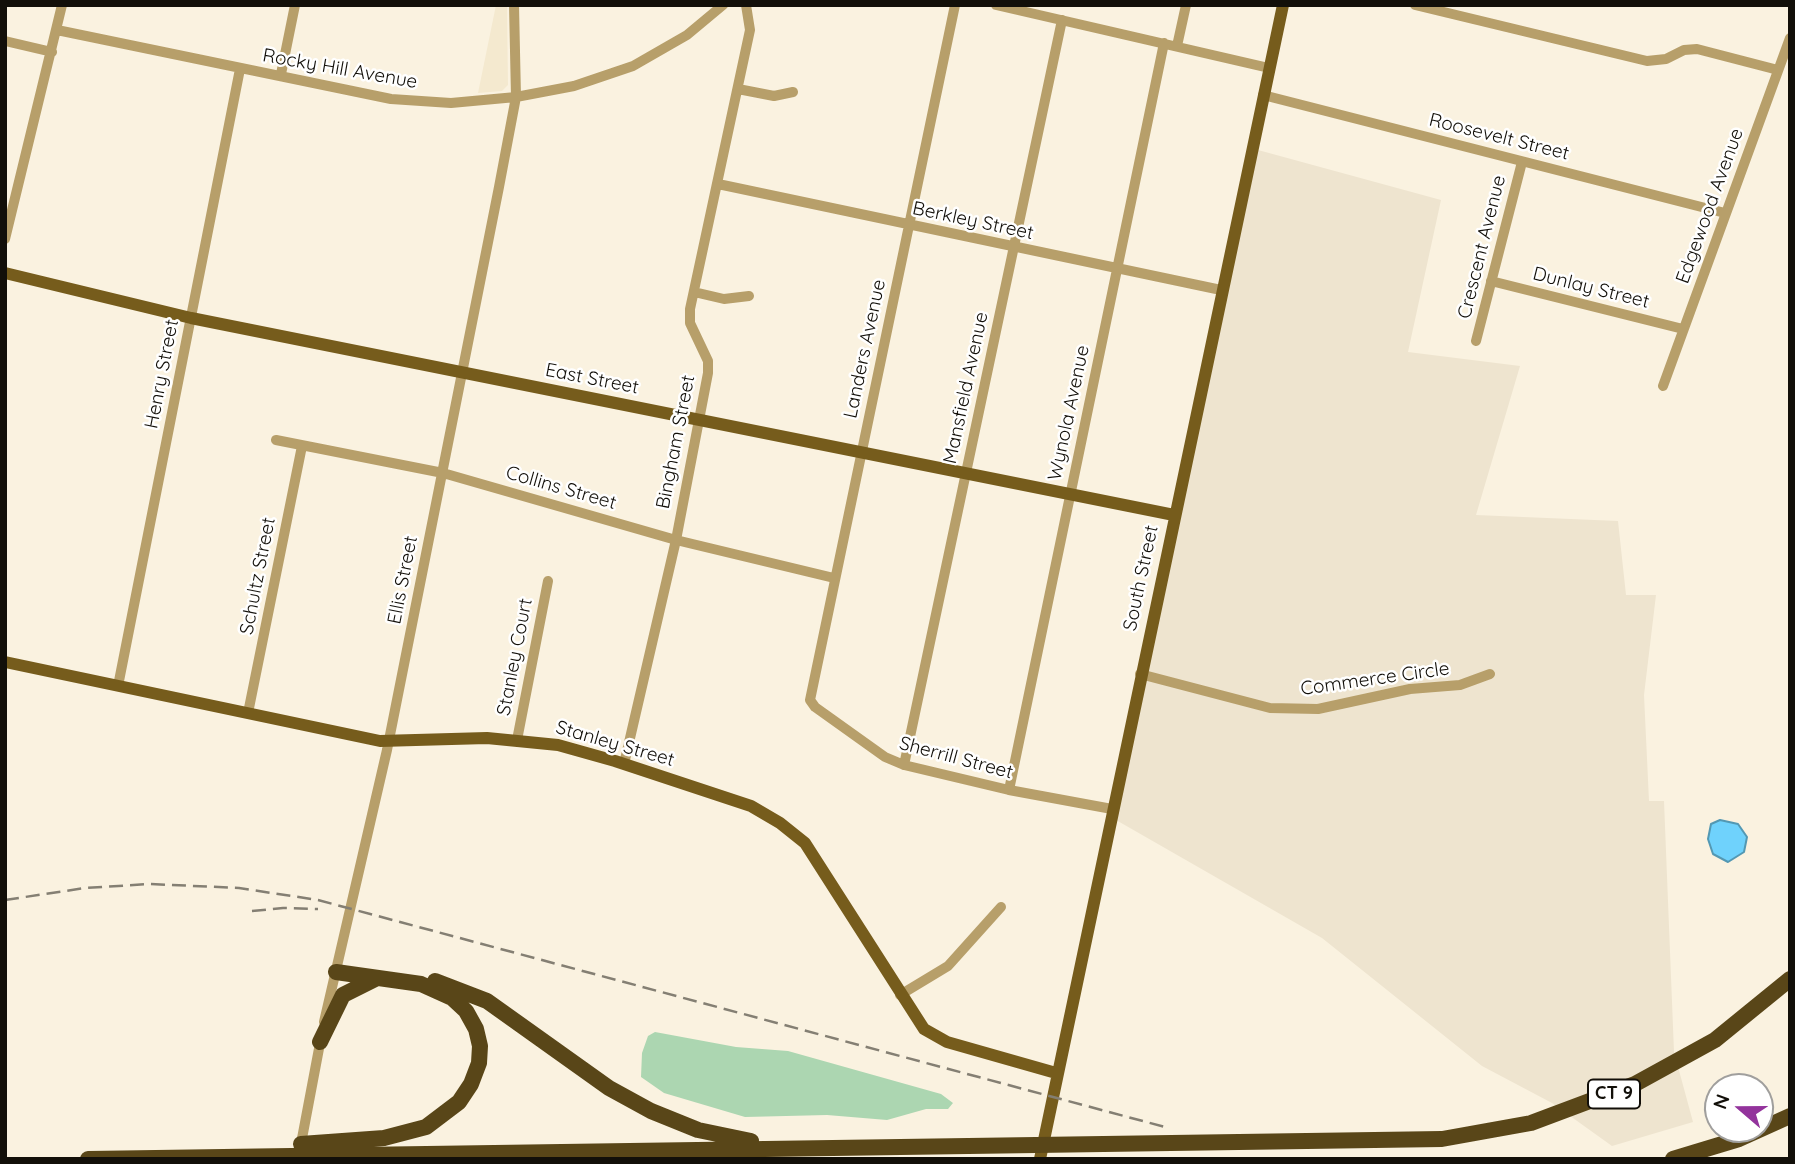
<!DOCTYPE html>
<html>
<head>
<meta charset="utf-8">
<style>
	body { margin:0 }
	#map { position:relative; width:1795px; height:1164px; overflow:hidden; background:#faf2e0; font-family:Quicksand,sans-serif }
	canvas { display:block }
	.frame { position:absolute; inset:0; border:7px solid #120f09; pointer-events:none }
	.north { position:absolute; left:1704px; top:1073px; width:70px; height:70px; box-sizing:border-box; background:#fff; border:2px solid #a09f9d; border-radius:50%; rotate:290deg; font-size:19px; font-weight:700; line-height:28px; text-align:center; color:#120f09 }
	.north::after { content:''; display:block; margin:auto; width:24px; height:32px; background:#93339c; clip-path:polygon(50% 0,100% 100%,50% 72%,0 100%) }
</style>
</head>
<body>
<div id="map">
<canvas width="1795" height="1164"></canvas>
<div class="frame"></div>
<div class="north">N</div>
</div>
<script>
const c = document.querySelector('canvas').getContext('2d');
c.lineJoin = 'round';
function fillPath(path, color) {
  c.fillStyle = color;
  c.fill(path, 'evenodd');
}
function shape(rows) {
  const path = new Path2D();
  for (const r of rows) {
    path.moveTo(r[0], r[1]);
    for (let i = 2; i < r.length; i += 2) path.lineTo(r[i], r[i + 1]);
  }
  return path;
}
function stroke(path, color, width, dash) {
  c.strokeStyle = color;
  c.lineWidth = width;
  c.lineCap = dash ? 'butt' : 'round';
  c.setLineDash(dash || []);
  c.stroke(path);
}
function write(font, color, halo, rows, align = 'center') {
  c.font = font + ' Quicksand,sans-serif';
  c.lineWidth = 5;
  c.setLineDash([]);
  c.textBaseline = 'middle';
  c.strokeStyle = halo;
  c.fillStyle = color;
  for (const [text, x, y, turn = 0] of rows) {
    c.save();
    c.translate(x, y);
    c.rotate((+turn || 0) * Math.PI / 180);
    c.textAlign = isNaN(turn) ? turn : align;
    if (halo) c.strokeText(text, 0, 0);
    c.fillText(text, 0, 0);
    c.restore();
  }
}
fillPath(shape([
	[496,5,507,5,508,85,502,91,478,93]
]), '#f4e9cf');
fillPath(shape([
	[1258,150,1441,200,1408,352,1520,366,1476,515,1618,521,1626,595,1656,595,1644,695,1649,801,1664,801,1674,1052,1693,1122,1612,1146,1552,1103,1482,1066,1322,938,1116,820]
]), '#eee4cf');
fillPath(shape([
	[655,1032,736,1047,788,1051,941,1094,953,1103,948,1109,926,1109,887,1120,827,1115,745,1117,664,1093,641,1077,642,1053,648,1036]
]), '#acd6b1');
const water = shape([
	[1720,820,1738,824,1747,837,1744,852,1728,862,1713,854,1708,839,1711,824,1720,820]
]);
fillPath(water, '#6fd2fc');
stroke(water, '#5398b3', 2);
stroke(shape([
	[955,5,810,700,815,707,885,757,904,765,1009,790,1112,809],
	[996,5,1269,68],
	[1415,5,1647,61,1666,59,1684,50,1697,49,1778,70],
	[57,30,391,99,451,103,516,97,574,86,633,66,687,35,723,5],
	[5,41,52,52],
	[1177,46,1186,5],
	[281,74,295,5],
	[738,89,774,96,793,92],
	[1263,95,1725,213],
	[718,184,1221,290],
	[5,239,62,5],
	[1491,281,1683,329],
	[694,292,724,299,749,296],
	[1476,341,1522,162],
	[1663,386,1790,38],
	[276,440,443,473,676,540,834,578],
	[1140,674,1270,708,1318,709,1410,689,1460,685,1490,674],
	[118,686,240,69],
	[248,713,302,446],
	[517,740,548,581],
	[624,764,676,540,708,373,708,361,690,323,690,309,750,30,746,5],
	[904,765,1062,20],
	[1009,790,1164,43],
	[900,995,948,966,1001,907],
	[324,1022,387,750,499,187,516,97,514,5],
	[300,1149,321,1038]
]), '#b79f6a', 10);
stroke(shape([
	[5,273,191,318,1174,515],
	[5,662,380,741,487,738,558,745,615,761,751,806,780,823,805,843,924,1029,947,1042,1056,1073],
	[1040,1159,1283,5]
]), '#765c1c', 12);
stroke(shape([
	[435,981,487,1001,609,1088,651,1111,698,1130,751,1141],
	[320,1042,343,995,375,979],
	[301,1144,384,1138,426,1127,459,1102,471,1084,479,1063,480,1046,476,1029,466,1011,452,998,421,984,336,972],
	[88,1159,1442,1139,1531,1123,1635,1084,1715,1040,1790,979],
	[1673,1159,1739,1139,1790,1116]
]), '#594618', 16);
stroke(shape([
	[5,900,85,888,150,884,239,888,318,900,1165,1127],
	[252,911,283,908,318,909]
]), '#847f73', 2.5, [14, 7]);
for (const [x, y, w] of [
	[1614,1094,52]
]) {
  const box = new Path2D();
  box.roundRect(x - w / 2, y - 14.5, w, 29, 5);
  c.fillStyle = '#fff';
  c.fill(box);
  stroke(box, '#120f09', 2);
}
write('bold 18px', '#120f09', null, [
	["CT 9",1614,1094]
]);
write('19px', '#120f09', '#fff', [
	["Rocky Hill Avenue",340,69,10],
	["Roosevelt Street",1499,137,14],
	["Edgewood Avenue",1710,206,-70],
	["Berkley Street",973,221,12],
	["Crescent Avenue",1482,247,-76],
	["Dunlay Street",1591,288,14],
	["Landers Avenue",865,349,-78],
	["Henry Street",162,374,-79],
	["East Street",592,379,11],
	["Mansfield Avenue",966,388,-78],
	["Wynola Avenue",1069,413,-78],
	["Bingham Street",676,442,-79],
	["Collins Street",561,488,16],
	["Schultz Street",258,576,-79],
	["South Street",1141,578,-78],
	["Ellis Street",403,580,-79],
	["Stanley Court",515,657,-79],
	["Commerce Circle",1375,679,-8],
	["Stanley Street",615,744,16],
	["Sherrill Street",956,758,15]
]);
</script>
</body>
</html>
